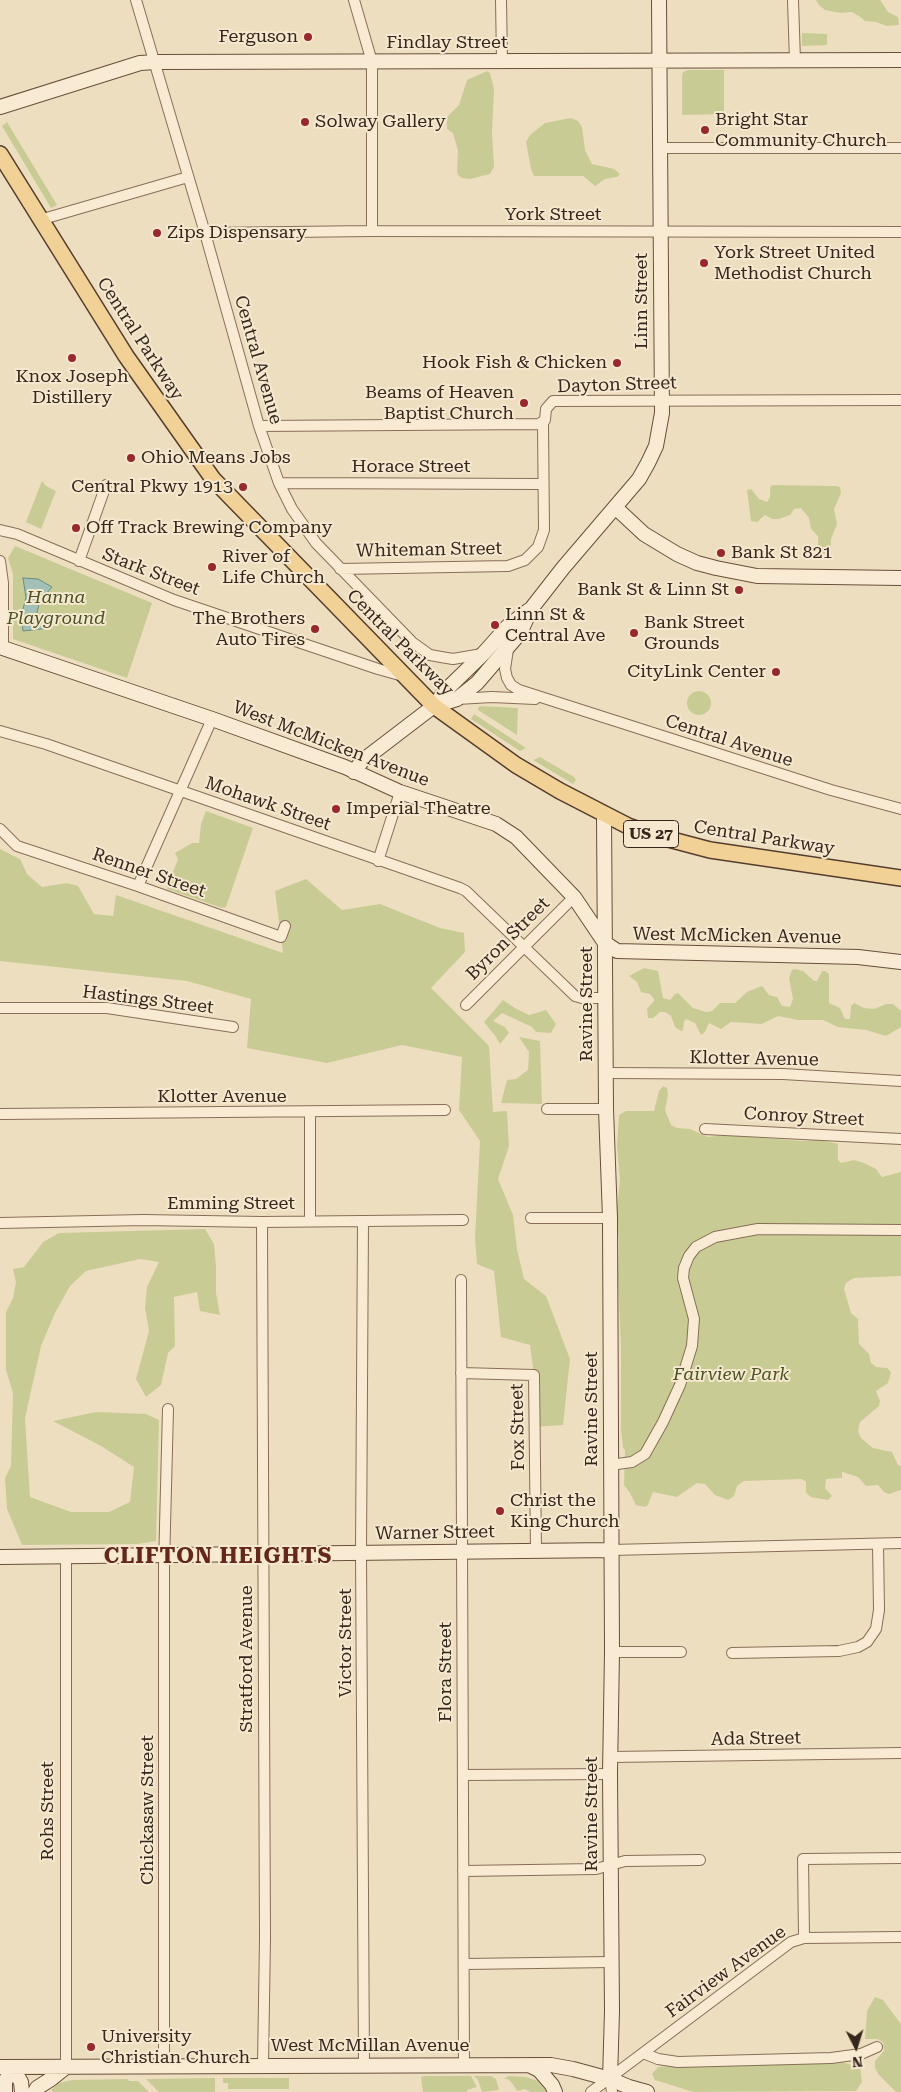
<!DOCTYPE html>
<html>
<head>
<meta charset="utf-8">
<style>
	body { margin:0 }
	#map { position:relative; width:901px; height:2092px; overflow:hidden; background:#eedec0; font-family:"Roboto Serif",serif }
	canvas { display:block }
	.north { position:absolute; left:831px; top:2022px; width:50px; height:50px; -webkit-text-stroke:4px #f5e8cf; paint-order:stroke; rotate:175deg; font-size:14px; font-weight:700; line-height:20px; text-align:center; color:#36271c }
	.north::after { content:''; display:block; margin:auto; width:18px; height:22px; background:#36271c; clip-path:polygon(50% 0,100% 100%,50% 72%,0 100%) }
</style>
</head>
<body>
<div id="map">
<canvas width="901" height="2092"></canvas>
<div class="north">N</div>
</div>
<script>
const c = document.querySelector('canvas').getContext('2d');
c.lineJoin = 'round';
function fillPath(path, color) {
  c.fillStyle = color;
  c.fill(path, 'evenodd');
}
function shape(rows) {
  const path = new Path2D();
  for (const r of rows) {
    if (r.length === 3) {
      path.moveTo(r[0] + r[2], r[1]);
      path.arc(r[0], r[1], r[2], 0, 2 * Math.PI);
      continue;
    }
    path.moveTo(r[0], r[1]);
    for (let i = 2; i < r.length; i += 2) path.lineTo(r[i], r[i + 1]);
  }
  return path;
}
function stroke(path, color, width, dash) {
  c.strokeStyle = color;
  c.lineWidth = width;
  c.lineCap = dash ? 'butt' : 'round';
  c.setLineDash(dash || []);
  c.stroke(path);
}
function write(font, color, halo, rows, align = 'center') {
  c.font = font + ' "Roboto Serif",serif';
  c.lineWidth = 4;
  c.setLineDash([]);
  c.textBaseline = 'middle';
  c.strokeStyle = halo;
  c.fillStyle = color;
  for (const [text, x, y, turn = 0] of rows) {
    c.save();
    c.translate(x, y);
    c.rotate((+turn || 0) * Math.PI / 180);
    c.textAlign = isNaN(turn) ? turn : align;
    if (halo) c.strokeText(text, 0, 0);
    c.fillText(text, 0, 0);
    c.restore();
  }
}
fillPath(shape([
	[816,0,880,0,888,12,898,17,899,25,887,26,876,22,865,21,859,16,852,12,840,13,825,10,819,5],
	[802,33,827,34,827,45,802,46],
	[688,70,724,70,724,114,682,115,682,76,683,72],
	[487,71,490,73,494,89,492,133,494,167,490,174,470,179,462,178,459,176,457,172,458,151,453,133,447,129,447,117,459,105,467,80],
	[571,118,578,121,582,127,585,150,592,164,614,169,620,174,617,177,605,179,595,186,583,176,534,176,531,169,526,142,530,135,545,123],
	[7,122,57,205,51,208,2,126],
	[42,481,46,486,56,491,41,529,26,522],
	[772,485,836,486,840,487,841,493,834,509,837,524,831,539,830,554,822,554,818,546,818,536,811,529,809,518,801,508,794,509,790,515,779,519,772,519,765,515,757,522,751,521,747,490,751,489,759,499,767,502,770,497,770,488],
	[15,546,152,603,127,678,13,639,13,574,8,558],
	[699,703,12],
	[480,706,518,708,517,735,478,710,478,708],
	[474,714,526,748,520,751,471,719],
	[540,757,574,777,576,780,573,784,533,760],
	[206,811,253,828,226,907,222,908,167,889,178,859,175,853,192,843,199,843,201,824],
	[0,849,20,859,27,874,42,887,67,883,78,886,94,914,113,916,116,895,283,953,275,891,306,879,342,910,380,904,440,928,464,933,465,952,431,988,489,1046,493,1112,507,1111,509,1146,498,1179,513,1215,517,1249,524,1279,546,1296,570,1359,563,1425,534,1427,534,1375,530,1345,501,1337,494,1271,477,1264,475,1238,480,1141,459,1110,462,1057,402,1045,327,1063,247,1048,251,999,187,981,0,961],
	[644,968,658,971,663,998,670,1000,675,994,678,993,693,1008,706,1012,712,1011,720,1003,735,1003,747,992,762,986,769,995,777,997,782,1006,790,1007,793,999,789,978,792,970,795,969,803,971,814,981,817,981,822,971,825,971,829,974,829,1003,840,1008,845,1019,850,1019,851,1006,854,1003,864,1008,874,1009,886,1004,893,1004,901,1011,901,1027,886,1036,866,1030,838,1027,823,1020,798,1020,778,1016,762,1024,731,1022,721,1029,709,1023,705,1032,701,1035,695,1023,686,1019,684,1022,683,1030,681,1031,675,1027,671,1016,665,1012,660,1012,653,1018,648,1018,647,1009,654,1001,654,999,650,994,641,992,637,982,629,976],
	[503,1000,515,1008,529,1015,546,1010,556,1024,551,1033,536,1032,532,1027,502,1013,493,1021,505,1027,509,1033,500,1044,496,1037,484,1022],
	[519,1037,540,1041,542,1104,501,1103,507,1080,516,1079,528,1070,529,1052],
	[663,1086,667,1088,668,1095,665,1110,671,1125,677,1128,690,1129,708,1137,724,1135,803,1141,821,1140,838,1144,838,1160,841,1163,854,1160,864,1163,876,1169,882,1177,901,1172,901,1276,854,1278,846,1283,844,1289,851,1313,858,1319,859,1344,869,1354,871,1363,876,1367,887,1368,891,1372,888,1383,876,1391,880,1401,879,1406,860,1422,858,1431,861,1438,873,1448,892,1452,898,1465,901,1466,901,1490,889,1494,884,1492,878,1485,866,1486,858,1477,842,1472,842,1478,826,1479,825,1488,832,1496,828,1500,811,1497,806,1493,806,1482,802,1479,744,1481,737,1486,734,1496,728,1500,715,1495,705,1484,697,1483,677,1497,653,1492,648,1505,645,1507,636,1505,630,1493,624,1485,625,1450,623,1448,621,1430,621,1350,618,1278,619,1241,616,1215,620,1181,617,1145,619,1115,626,1111,654,1111,659,1091],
	[205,1229,214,1244,216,1267,216,1293,220,1315,200,1311,197,1292,174,1297,175,1346,168,1353,161,1385,146,1397,136,1379,149,1331,145,1308,147,1287,159,1262,140,1259,86,1271,70,1286,55,1313,41,1346,25,1418,30,1497,71,1512,109,1512,130,1502,134,1467,101,1446,53,1421,96,1412,146,1414,159,1420,156,1541,137,1544,22,1545,7,1509,5,1478,11,1466,13,1393,6,1370,6,1312,13,1298,16,1282,13,1269,24,1267,43,1242,59,1233],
	[875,1997,883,2000,901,2024,901,2092,896,2092,878,2074,875,2067,875,2061,884,2051,883,2042,877,2039,865,2039,867,2011],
	[837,2061,860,2067,862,2082,856,2091,693,2092,655,2080,652,2074,658,2067,671,2066],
	[424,2076,471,2076,477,2087,467,2090,467,2092,423,2092,421,2077],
	[474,2076,491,2076,496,2079,499,2090,482,2092,478,2080],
	[508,2076,526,2077,538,2081,547,2092,530,2092,525,2089,517,2091,512,2083,508,2079,504,2079],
	[215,2078,215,2092,159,2092,146,2079],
	[223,2078,289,2078,289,2089,228,2089,228,2083,223,2083],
	[128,2079,129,2081,138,2081,149,2092,53,2092,51,2090,59,2083,72,2080]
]), '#c8cc94');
const water = shape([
	[23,578,38,579,52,587,40,601,37,612,38,618,49,616,50,628,23,631,21,616,26,598,23,578]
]);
fillPath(water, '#a3c0b6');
stroke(water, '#6a8d83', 1);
const street = shape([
	[136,0,205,233,259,426,279,483,292,509,316,543,412,642,430,655,441,657,453,659,482,654],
	[354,0,372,62,372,231],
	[501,0,502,61],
	[793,0,795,61],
	[660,148,901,148],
	[43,219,188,177],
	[205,233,372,231,901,232],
	[259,426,539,424,545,420,546,409,553,401,901,400],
	[279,483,543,484],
	[0,530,17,534,174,600,378,669,403,676],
	[0,561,3,583,3,648],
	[79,561,106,485],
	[340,569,508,566,525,560,538,547,544,530,543,423],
	[508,649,505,669,507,678,511,685,519,690,831,790,901,809],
	[457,699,492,697,535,699],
	[0,731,46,744,460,888,466,891,575,996,582,998,605,998],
	[0,829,17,846,138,886,281,937,285,926],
	[378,861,400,792],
	[138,886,212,719],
	[466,1005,574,897],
	[0,1008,107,1008,233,1027],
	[606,1073,783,1074,901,1081],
	[547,1109,606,1109],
	[0,1114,445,1110],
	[705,1129,901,1139],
	[531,1218,610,1218],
	[310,1220,310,1112],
	[363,1221,361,1552,364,2065],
	[262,1222,265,1938,263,2065],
	[0,1223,143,1220,262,1222,463,1220],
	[461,1280,464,2065],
	[461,1373,534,1375,536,1551],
	[610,1465,632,1462,645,1454,663,1422,680,1385,692,1346,694,1319,683,1278,684,1268,689,1256,696,1247,715,1237,758,1229,901,1230],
	[611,1550,901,1543],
	[66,1555,66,2067],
	[612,1652,681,1652],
	[732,1653,839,1651,858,1647,867,1642,876,1629,879,1610,878,1544],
	[611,1757,901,1753],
	[463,1775,610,1774],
	[463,1871,596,1869,625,1861,700,1860],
	[804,1938,803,1859,901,1858],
	[464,1964,611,1962],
	[643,2053,658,2059,678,2062,831,2058,861,2054,877,2047],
	[164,2067,164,1566,168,1409],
	[610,2079,612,2092],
	[591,2092,791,1942,804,1938,901,1937]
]);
const secondary = shape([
	[0,107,140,63,156,62,901,60],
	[615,507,644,534,677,554,697,563,716,568,757,576,901,578],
	[0,647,212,719,345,767,400,792,496,824,516,837,574,897,605,943,617,951,858,957,901,962],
	[434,706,457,699,477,683,520,633,531,609,563,568,639,479,648,463,656,446,662,413,659,0],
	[354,772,362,761,434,706,446,690,483,654,508,626,529,610],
	[604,815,606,1109,610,1218,612,1652,610,1774,612,2011,610,2079],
	[0,1557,611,1550],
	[529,2065,539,2070,552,2085,555,2092],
	[0,2067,551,2065,573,2069,610,2079,629,2087,647,2092],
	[12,2067,21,2082,22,2092],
	[5,2092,5,2082,12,2067],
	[35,2092,37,2088,51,2079,66,2067]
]);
const primary = shape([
	[0,154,126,356,213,479,434,706,516,765,560,791,628,826,657,836,710,850,901,878]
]);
stroke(street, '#876e58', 12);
stroke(secondary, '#684f3b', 16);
stroke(primary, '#543d2c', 18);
stroke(street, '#f9ebd3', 10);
stroke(secondary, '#f9ebd3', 14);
stroke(primary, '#f2d197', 15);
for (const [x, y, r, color] of [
	[308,37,5,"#96282e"],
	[305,122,5,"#96282e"],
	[705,130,5,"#96282e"],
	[157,233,5,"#96282e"],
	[704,263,5,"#96282e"],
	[72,358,5,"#96282e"],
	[617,363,5,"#96282e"],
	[524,403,5,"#96282e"],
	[131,458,5,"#96282e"],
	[243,487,5,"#96282e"],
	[76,528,5,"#96282e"],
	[721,553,5,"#96282e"],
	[212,567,5,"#96282e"],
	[739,590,5,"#96282e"],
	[495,625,5,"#96282e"],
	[315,629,5,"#96282e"],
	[634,633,5,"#96282e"],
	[776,672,5,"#96282e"],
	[336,809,5,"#96282e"],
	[500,1511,5,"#96282e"],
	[91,2047,5,"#96282e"]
]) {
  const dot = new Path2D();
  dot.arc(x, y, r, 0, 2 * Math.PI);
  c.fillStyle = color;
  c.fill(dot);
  stroke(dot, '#f5e8cf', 2);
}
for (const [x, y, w] of [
	[651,834,55]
]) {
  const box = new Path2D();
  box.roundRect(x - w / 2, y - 13.5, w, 27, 4);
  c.fillStyle = '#f5e8cf';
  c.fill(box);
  stroke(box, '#36271c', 1);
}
write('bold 16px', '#36271c', null, [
	["US 27",651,834]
]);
write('18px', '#36271c', '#f5e8cf', [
	["Ferguson",298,37,"right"],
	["Bright Star",715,120],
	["Community Church",715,141],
	["Solway Gallery",315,122],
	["Zips Dispensary",167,233],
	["York Street United",714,253],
	["Methodist Church",714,274],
	["Hook Fish & Chicken",607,363,"right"],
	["Knox Joseph",72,377,"center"],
	["Distillery",72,398,"center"],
	["Beams of Heaven",514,393,"right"],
	["Baptist Church",514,414,"right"],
	["Ohio Means Jobs",141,458],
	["Central Pkwy 1913",233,487,"right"],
	["Off Track Brewing Company",86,528],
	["Bank St 821",731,553],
	["River of",222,557],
	["Life Church",222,578],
	["Bank St & Linn St",729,590,"right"],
	["Linn St &",505,615],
	["Central Ave",505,636],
	["The Brothers",305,619,"right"],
	["Auto Tires",305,640,"right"],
	["Bank Street",644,623],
	["Grounds",644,644],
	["CityLink Center",766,672,"right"],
	["Imperial Theatre",346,809],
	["Christ the",510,1501],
	["King Church",510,1522],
	["University",101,2037],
	["Christian Church",101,2058]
], 'left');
write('18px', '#36271c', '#f5e8cf', [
	["Findlay Street",447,43],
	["York Street",553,215],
	["Linn Street",642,301,-90],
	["Central Parkway",140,339,57],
	["Central Avenue",258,360,74],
	["Dayton Street",617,385,-2],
	["Horace Street",411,467],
	["Whiteman Street",429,550,-1],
	["Stark Street",151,572,21],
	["Central Parkway",400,643,45],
	["Central Avenue",729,741,18],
	["West McMicken Avenue",331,744,21],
	["Mohawk Street",268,804,19],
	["Central Parkway",764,838,9],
	["Renner Street",149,873,19],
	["West McMicken Avenue",737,936,1],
	["Byron Street",508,939,-45],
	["Hastings Street",148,1000,7],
	["Ravine Street",587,1004,-90],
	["Klotter Avenue",754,1059,1],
	["Klotter Avenue",222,1097],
	["Conroy Street",804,1117,3],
	["Emming Street",231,1204],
	["Ravine Street",592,1409,-90],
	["Fox Street",518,1427,-91],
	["Warner Street",435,1533,-1],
	["Victor Street",346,1643,-90],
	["Stratford Avenue",247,1659,-90],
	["Flora Street",446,1672,-90],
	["Ada Street",756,1739,-1],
	["Chickasaw Street",148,1810,-90],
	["Rohs Street",48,1811,-90],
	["Ravine Street",592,1814,-90],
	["Fairview Avenue",726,1972,-36],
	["West McMillan Avenue",370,2046]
]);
write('italic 18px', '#495323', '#f5e8cf', [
	["Hanna",56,598],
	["Playground",56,619],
	["Fairview Park",731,1375]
]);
c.letterSpacing = '1px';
write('bold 22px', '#63271c', '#f5e8cf', [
	["CLIFTON HEIGHTS",218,1557]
]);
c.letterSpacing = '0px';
</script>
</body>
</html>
